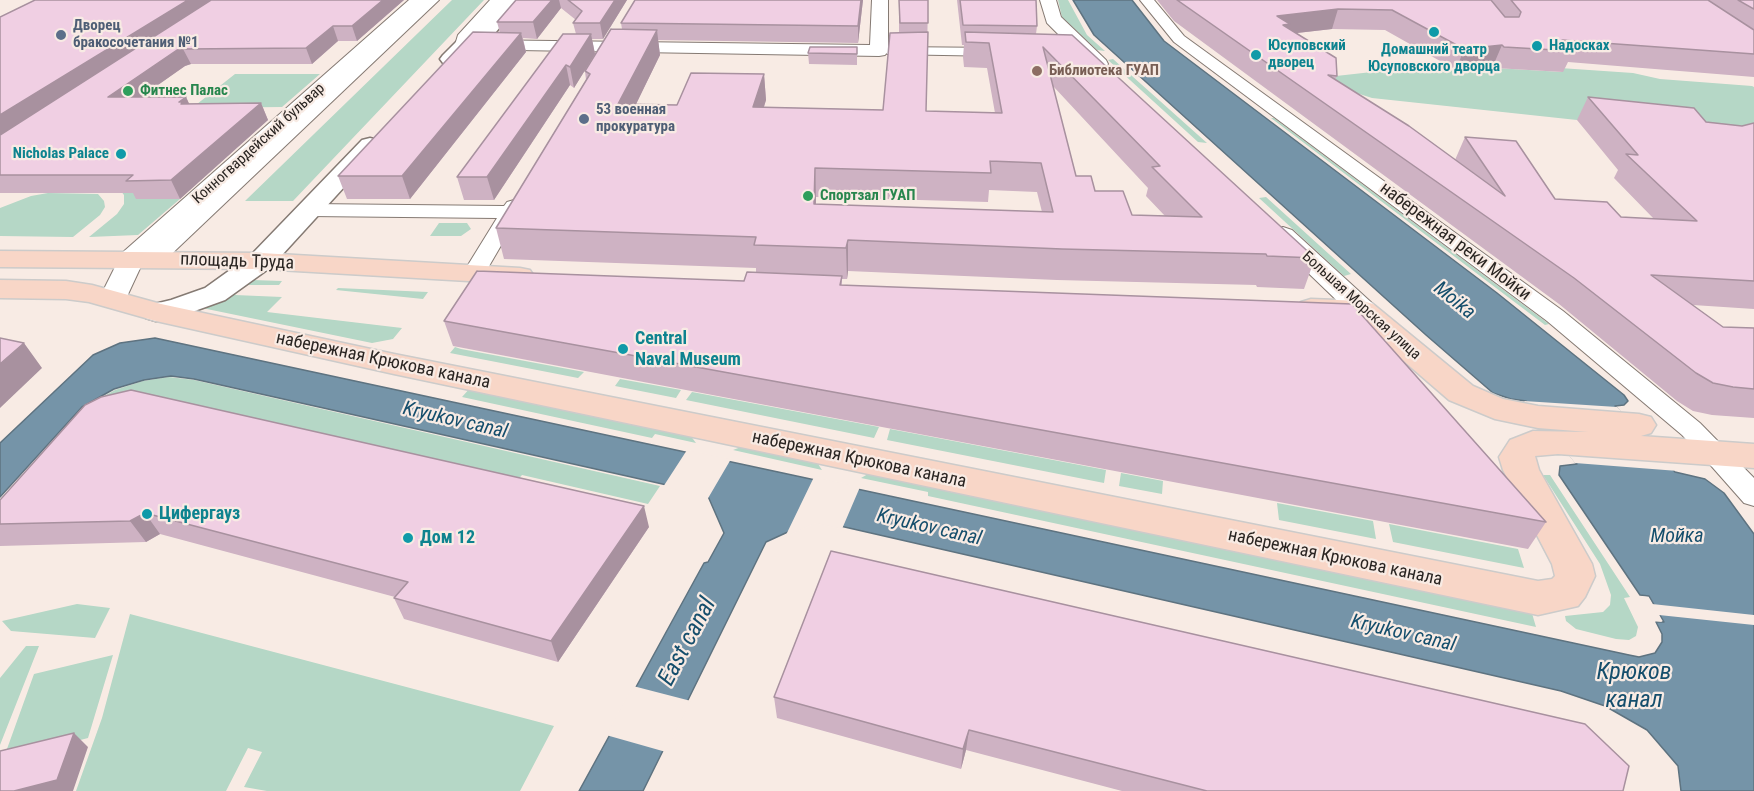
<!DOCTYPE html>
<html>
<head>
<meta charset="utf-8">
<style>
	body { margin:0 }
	canvas { display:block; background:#f8ebe4 }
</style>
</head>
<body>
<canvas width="1754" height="791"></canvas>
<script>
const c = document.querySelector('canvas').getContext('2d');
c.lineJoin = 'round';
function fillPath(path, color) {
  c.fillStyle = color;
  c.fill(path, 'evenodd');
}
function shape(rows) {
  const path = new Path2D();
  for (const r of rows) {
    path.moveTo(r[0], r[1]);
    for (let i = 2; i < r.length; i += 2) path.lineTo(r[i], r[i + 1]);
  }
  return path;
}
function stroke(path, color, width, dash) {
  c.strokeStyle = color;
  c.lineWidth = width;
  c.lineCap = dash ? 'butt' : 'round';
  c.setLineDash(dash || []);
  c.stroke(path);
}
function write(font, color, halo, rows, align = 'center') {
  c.font = font + ' "Roboto Condensed",sans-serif';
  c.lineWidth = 4.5;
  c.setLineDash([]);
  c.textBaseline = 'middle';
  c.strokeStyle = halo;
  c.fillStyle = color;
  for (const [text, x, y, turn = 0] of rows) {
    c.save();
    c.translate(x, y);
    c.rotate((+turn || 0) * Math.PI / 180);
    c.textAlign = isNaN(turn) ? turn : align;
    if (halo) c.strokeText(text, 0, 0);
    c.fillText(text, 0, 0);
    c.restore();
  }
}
fillPath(shape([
	[452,0,484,0,293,201,245,201],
	[1058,0,1068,0,1087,35,1105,51,1097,50,1062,17],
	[1113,59,1207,143,1198,142,1108,60],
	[1493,66,1495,68,1562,72,1560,68,1633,73,1660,79,1752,86,1754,87,1754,139,1372,98,1344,89,1327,77,1417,67,1428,73],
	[235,74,320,74,282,107,192,108],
	[1271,118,1274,118,1549,324,1545,325],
	[152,186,137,198,180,199,138,235,89,237,117,214,124,204,124,195,120,190],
	[48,193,98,194,104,201,105,207,100,215,73,237,0,236,0,208,31,196],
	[1266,197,1351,274,1344,276,1259,198],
	[439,223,467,223,471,229,461,236,430,236],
	[252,280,282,281,279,285,244,285,235,295,282,297,267,312,402,328,393,339,372,343,202,308],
	[338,288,428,292,423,299,336,290],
	[455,347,461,349,584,372,578,378,450,353],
	[169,377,194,380,660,486,648,504,522,475,515,483,0,518,0,500,84,407,115,390,143,381],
	[620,379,681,390,676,398,615,386],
	[471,387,690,435,696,443,655,434,652,438,462,397],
	[692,392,879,427,874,438,686,400],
	[890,429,1106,470,1104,483,887,440],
	[741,447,752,447,810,460,818,464,822,470,733,450],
	[1121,473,1163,481,1162,494,1119,486],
	[868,474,878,474,1531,610,1536,627,928,496,928,492,861,478],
	[1543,475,1550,475,1630,597,1624,598,1638,627,1636,636,1629,640,1616,639,1576,629,1566,621,1565,616,1603,612,1610,605,1611,595,1600,564],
	[1277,503,1373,521,1376,539,1279,520],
	[1389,524,1518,549,1524,568,1393,542],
	[77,604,110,608,95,638,11,631,2,621],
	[130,614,554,726,520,791,267,791,244,787,262,752,248,748,226,791,76,791,102,718],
	[26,646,39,646,0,745,0,678],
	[113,655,88,738,3,760,34,674]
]), '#b5d7c6');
const water = shape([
	[1073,0,1132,0,1164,41,1497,293,1624,395,1628,401,1624,405,1615,406,1675,472,1705,479,1724,493,1754,534,1754,791,1681,791,1678,766,1647,730,1605,706,1561,691,814,520,766,542,643,791,579,791,704,563,708,562,724,533,707,494,194,379,171,376,144,380,114,389,82,407,0,497,0,443,93,355,120,343,155,338,1629,655,1639,657,1655,653,1662,642,1662,634,1656,622,1664,622,1649,596,1640,595,1559,475,1560,466,1577,464,1526,401,1511,399,1493,393,1426,335,1094,35,1073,0]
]);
fillPath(water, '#7594a8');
stroke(water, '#5e7380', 1.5);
fillPath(shape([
	[1524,401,1617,407,1678,471,1575,463],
	[687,450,731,459,707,500,705,497,663,487],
	[814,477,860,487,842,529,815,523,785,537],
	[1638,596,1648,597,1652,604,1754,615,1754,625,1659,615,1662,622,1653,621,1659,620,1647,599],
	[633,686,691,701,666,752,606,735]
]), '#f8ebe4');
const minor = shape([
	[424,0,439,0,161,264,153,265,145,264,142,259,145,254,424,0],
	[1140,0,1154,0,1184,36,1563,311,1700,423,1754,478,1754,506,1744,503,1706,460,1682,435,1547,321,1174,42,1140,0],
	[892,47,999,48,1006,52,999,56,887,54,885,51,887,48,892,47],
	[514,200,521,202,524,206,485,273,482,278,474,280,466,278,463,273,497,218,310,216,303,214,300,210,303,206,310,204,504,206,507,202,514,200]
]);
const tertiary = shape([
	[409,0,427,0,143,262,123,305,113,307,103,305,99,299,122,253,409,0],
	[490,0,507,0,474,40,870,45,872,0,888,0,888,51,885,55,879,56,458,49,455,45,458,35,490,0],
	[1040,0,1056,0,1061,17,1106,60,1108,64,1106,68,1092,68,1047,23,1040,0],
	[1283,227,1292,230,1373,304,1377,310,1373,316,1363,318,1353,316,1274,240,1270,235,1274,230,1283,227]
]);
const secondary = shape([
	[506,0,523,0,490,39,471,49,457,63,443,63,440,59,443,55,457,41,476,31,506,0],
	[370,138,378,140,381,145,378,150,271,267,225,300,178,317,156,321,146,318,141,312,146,306,171,300,205,288,251,255,362,140,370,138]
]);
const primary = shape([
	[0,251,261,253,520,268,530,270,534,276,530,282,520,284,261,269,0,267,0,251],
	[0,280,66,281,92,285,161,304,394,354,1538,581,1552,579,1555,576,1552,564,1503,470,1499,457,1510,440,1533,431,1588,432,1538,428,1495,419,1449,400,1355,319,1301,314,1296,308,1301,302,1311,299,1363,301,1373,304,1473,386,1503,399,1538,406,1639,414,1651,417,1656,425,1651,433,1641,436,1754,444,1754,468,1558,454,1535,456,1539,470,1592,564,1595,576,1585,597,1578,606,1538,615,394,374,156,321,89,302,66,299,0,298,0,280]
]);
stroke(minor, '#857a73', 2);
stroke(tertiary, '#857a73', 2);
stroke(secondary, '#857a73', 3);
stroke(primary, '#cccbca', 3);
fillPath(minor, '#fff');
fillPath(tertiary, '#fff');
fillPath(secondary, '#fff');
fillPath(primary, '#f8d6c7');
fillPath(shape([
	[35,0,404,0,357,41,338,41,312,64,191,64,185,66,140,97,186,97,189,104,261,103,268,120,180,199,136,199,133,193,0,193,0,17],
	[516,0,627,0,603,39,592,39,595,54,574,88,570,85,494,200,464,200,457,177,576,34,573,23,576,20,561,8,537,39,523,38,526,52,410,199,347,199,338,176,500,33,497,22],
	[635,0,863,0,858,43,658,40,660,55,636,104,677,105,764,74,766,100,764,107,883,110,899,33,899,0,928,0,926,111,995,113,987,68,964,67,963,57,964,45,962,45,957,0,1036,0,1037,26,1036,34,1315,258,1304,289,1257,287,1256,285,1057,280,848,271,847,279,842,279,842,285,1546,522,1528,549,453,346,444,321,744,281,756,272,756,268,504,259,496,228,586,80,585,71,622,29,621,23],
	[1053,86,1148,188,1146,196,1165,216,1132,215,1095,191,1076,176],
	[989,190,1037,192,1042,212,816,204,816,197,988,202],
	[1157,0,1754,0,1754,77,1568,62,1563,72,1495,68,1493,66,1456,70,1385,30,1332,29,1297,33,1337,76,1335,80,1455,160,1465,137,1555,199,1621,217,1654,219,1614,178,1618,170,1577,120,1588,97,1706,122,1742,126,1754,123,1754,309,1693,305,1723,327,1754,328,1754,418,1712,415,1693,411,1677,401,1559,304,1174,21],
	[857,47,857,65,809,64,808,53],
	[0,500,649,527,558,662,404,619,394,598,395,597,160,534,146,542,0,546],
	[774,697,1623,791,1122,791,966,750,961,769,777,718]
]), '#ceb2c3');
fillPath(shape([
	[188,0,216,0,0,138,0,115],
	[383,0,404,0,357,41,352,26],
	[552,0,559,0,561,8,537,39,533,22],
	[615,0,627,0,603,39,600,23],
	[861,0,863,0,858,43,858,26],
	[1338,9,1332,29,1288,34,1277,16],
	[333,26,338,41,312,64,306,48],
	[657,30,660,55,623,131,618,104],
	[521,33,526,52,410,199,402,176],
	[591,34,595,54,574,88,570,67],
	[1502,45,1493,66,1456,70,1464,49],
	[183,49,191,64,185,66,117,114,108,97,177,50],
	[566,65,570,85,494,200,487,177],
	[764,74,766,100,755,135,753,107],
	[186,97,194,114,179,102],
	[261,103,268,120,180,199,171,180],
	[815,168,816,197,815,234,814,204],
	[848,240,848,271,847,279,846,248],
	[24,343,42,368,0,408,0,364],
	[644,506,649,527,558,662,551,641],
	[145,513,160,534,146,542,130,521],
	[969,730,966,750,961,769,963,749],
	[74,733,88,747,73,791,14,791]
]), '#a8919f');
const building = shape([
	[35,0,188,0,0,115,0,17,35,0],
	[211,0,383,0,352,26,333,26,306,48,183,49,177,50,108,97,186,97,179,102,183,102,181,104,261,103,171,180,126,181,133,175,0,175,0,135,211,0],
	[516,0,552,0,533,22,497,22,516,0],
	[568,0,615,0,600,23,573,23,582,11,568,0],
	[635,0,861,0,858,26,621,23,635,0],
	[899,0,928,0,928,23,900,23,899,0],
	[960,0,1036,0,1037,26,963,25,960,0],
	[1177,0,1491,0,1505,17,1519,17,1521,12,1511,0,1708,0,1754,30,1754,54,1562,40,1573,51,1504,47,1502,45,1464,49,1392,10,1338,9,1277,16,1290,24,1283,25,1336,58,1337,76,1328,75,1409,126,1505,196,1465,137,1516,141,1555,199,1607,202,1621,217,1697,221,1626,154,1638,155,1588,97,1694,108,1706,122,1742,126,1754,123,1754,281,1651,275,1723,327,1754,328,1754,389,1733,387,1713,383,1696,373,1574,278,1177,0],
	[1738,0,1754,0,1754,9,1738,0],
	[611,29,657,30,618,104,677,105,691,73,764,74,753,107,883,110,890,33,928,32,926,111,1002,113,989,43,966,42,965,32,1072,35,1315,258,1267,256,1266,254,1062,249,848,240,846,248,754,245,756,237,496,228,590,74,585,71,611,29],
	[1043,47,1160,166,1152,167,1202,217,1132,215,1123,191,1095,191,1091,176,1076,176,1043,47],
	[990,161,1041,163,1053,212,814,204,815,168,991,173,990,161],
	[473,32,521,33,402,176,338,176,473,32],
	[563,34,591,34,570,67,566,65,487,177,457,177,563,34],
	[810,47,857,47,857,54,808,53,810,47],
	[477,271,744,281,747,272,842,276,840,285,1352,304,1546,522,444,321,477,271],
	[0,338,24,343,0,364,0,338],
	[131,390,644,506,551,641,394,598,408,582,145,513,130,521,0,524,0,500,85,405,101,397,131,390],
	[831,551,1585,724,1629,766,1623,791,1207,791,969,730,963,749,774,697,831,551],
	[74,733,57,780,14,791,0,791,0,751,74,733]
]);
fillPath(building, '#f0cfe3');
stroke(building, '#a8919f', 1.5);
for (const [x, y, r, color] of [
	[1434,32,6,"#0f9aa8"],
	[61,35,6,"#5c6f8a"],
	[1537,46,6,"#0f9aa8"],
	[1256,55,6,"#0f9aa8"],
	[1037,71,6,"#8d6e63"],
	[128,91,6,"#2e9e5b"],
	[584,119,6,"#5c6f8a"],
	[121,154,6,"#0f9aa8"],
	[808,196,6,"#2e9e5b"],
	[623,349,6,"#0f9aa8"],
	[147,514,6,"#0f9aa8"],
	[408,538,6,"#0f9aa8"]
]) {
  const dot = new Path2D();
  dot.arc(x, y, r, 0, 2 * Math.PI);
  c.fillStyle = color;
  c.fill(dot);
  stroke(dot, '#f8ebe4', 2);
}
write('bold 15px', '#4e5e75', '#f8ebe4', [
	["Дворец",73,26],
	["бракосочетания №1",73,43],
	["53 военная",596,110],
	["прокуратура",596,127]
], 'left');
write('bold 15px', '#0d838f', '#f8ebe4', [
	["Юсуповский",1268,46],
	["дворец",1268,63],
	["Надосках",1549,46],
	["Домашний театр",1434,50,"center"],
	["Юсуповского дворца",1434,67,"center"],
	["Nicholas Palace",109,154,"right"]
], 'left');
write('bold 15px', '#785e54', '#f8ebe4', [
	["Библиотека ГУАП",1049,71]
], 'left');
write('bold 15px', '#27864d', '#f8ebe4', [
	["Фитнес Палас",140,91],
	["Спортзал ГУАП",820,196]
], 'left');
write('15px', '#2a2522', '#f8ebe4', [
	["Конногвардейский бульвар",259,144,-42],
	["Большая Морская улица",1361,306,42]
]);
write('18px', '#2a2522', '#f8ebe4', [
	["набережная реки Мойки",1455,242,37],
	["площадь Труда",237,262,2],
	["набережная Крюкова канала",383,361,12],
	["набережная Крюкова канала",859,460,12],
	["набережная Крюкова канала",1335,558,12]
]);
write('bold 18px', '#0d838f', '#f8ebe4', [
	["Central",635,339],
	["Naval Museum",635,360],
	["Цифергауз",159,514],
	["Дом 12",420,538]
], 'left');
write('italic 20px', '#154e6c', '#f8ebe4', [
	["Moika",1454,301,39],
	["Kryukov canal",455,421,13],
	["Kryukov canal",929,528,13],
	["Мойка",1677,537],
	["Kryukov canal",1403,634,13]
]);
write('italic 24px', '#154e6c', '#f8ebe4', [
	["East canal",688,642,-62],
	["Крюков",1634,673],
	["канал",1634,701]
]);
</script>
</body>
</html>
